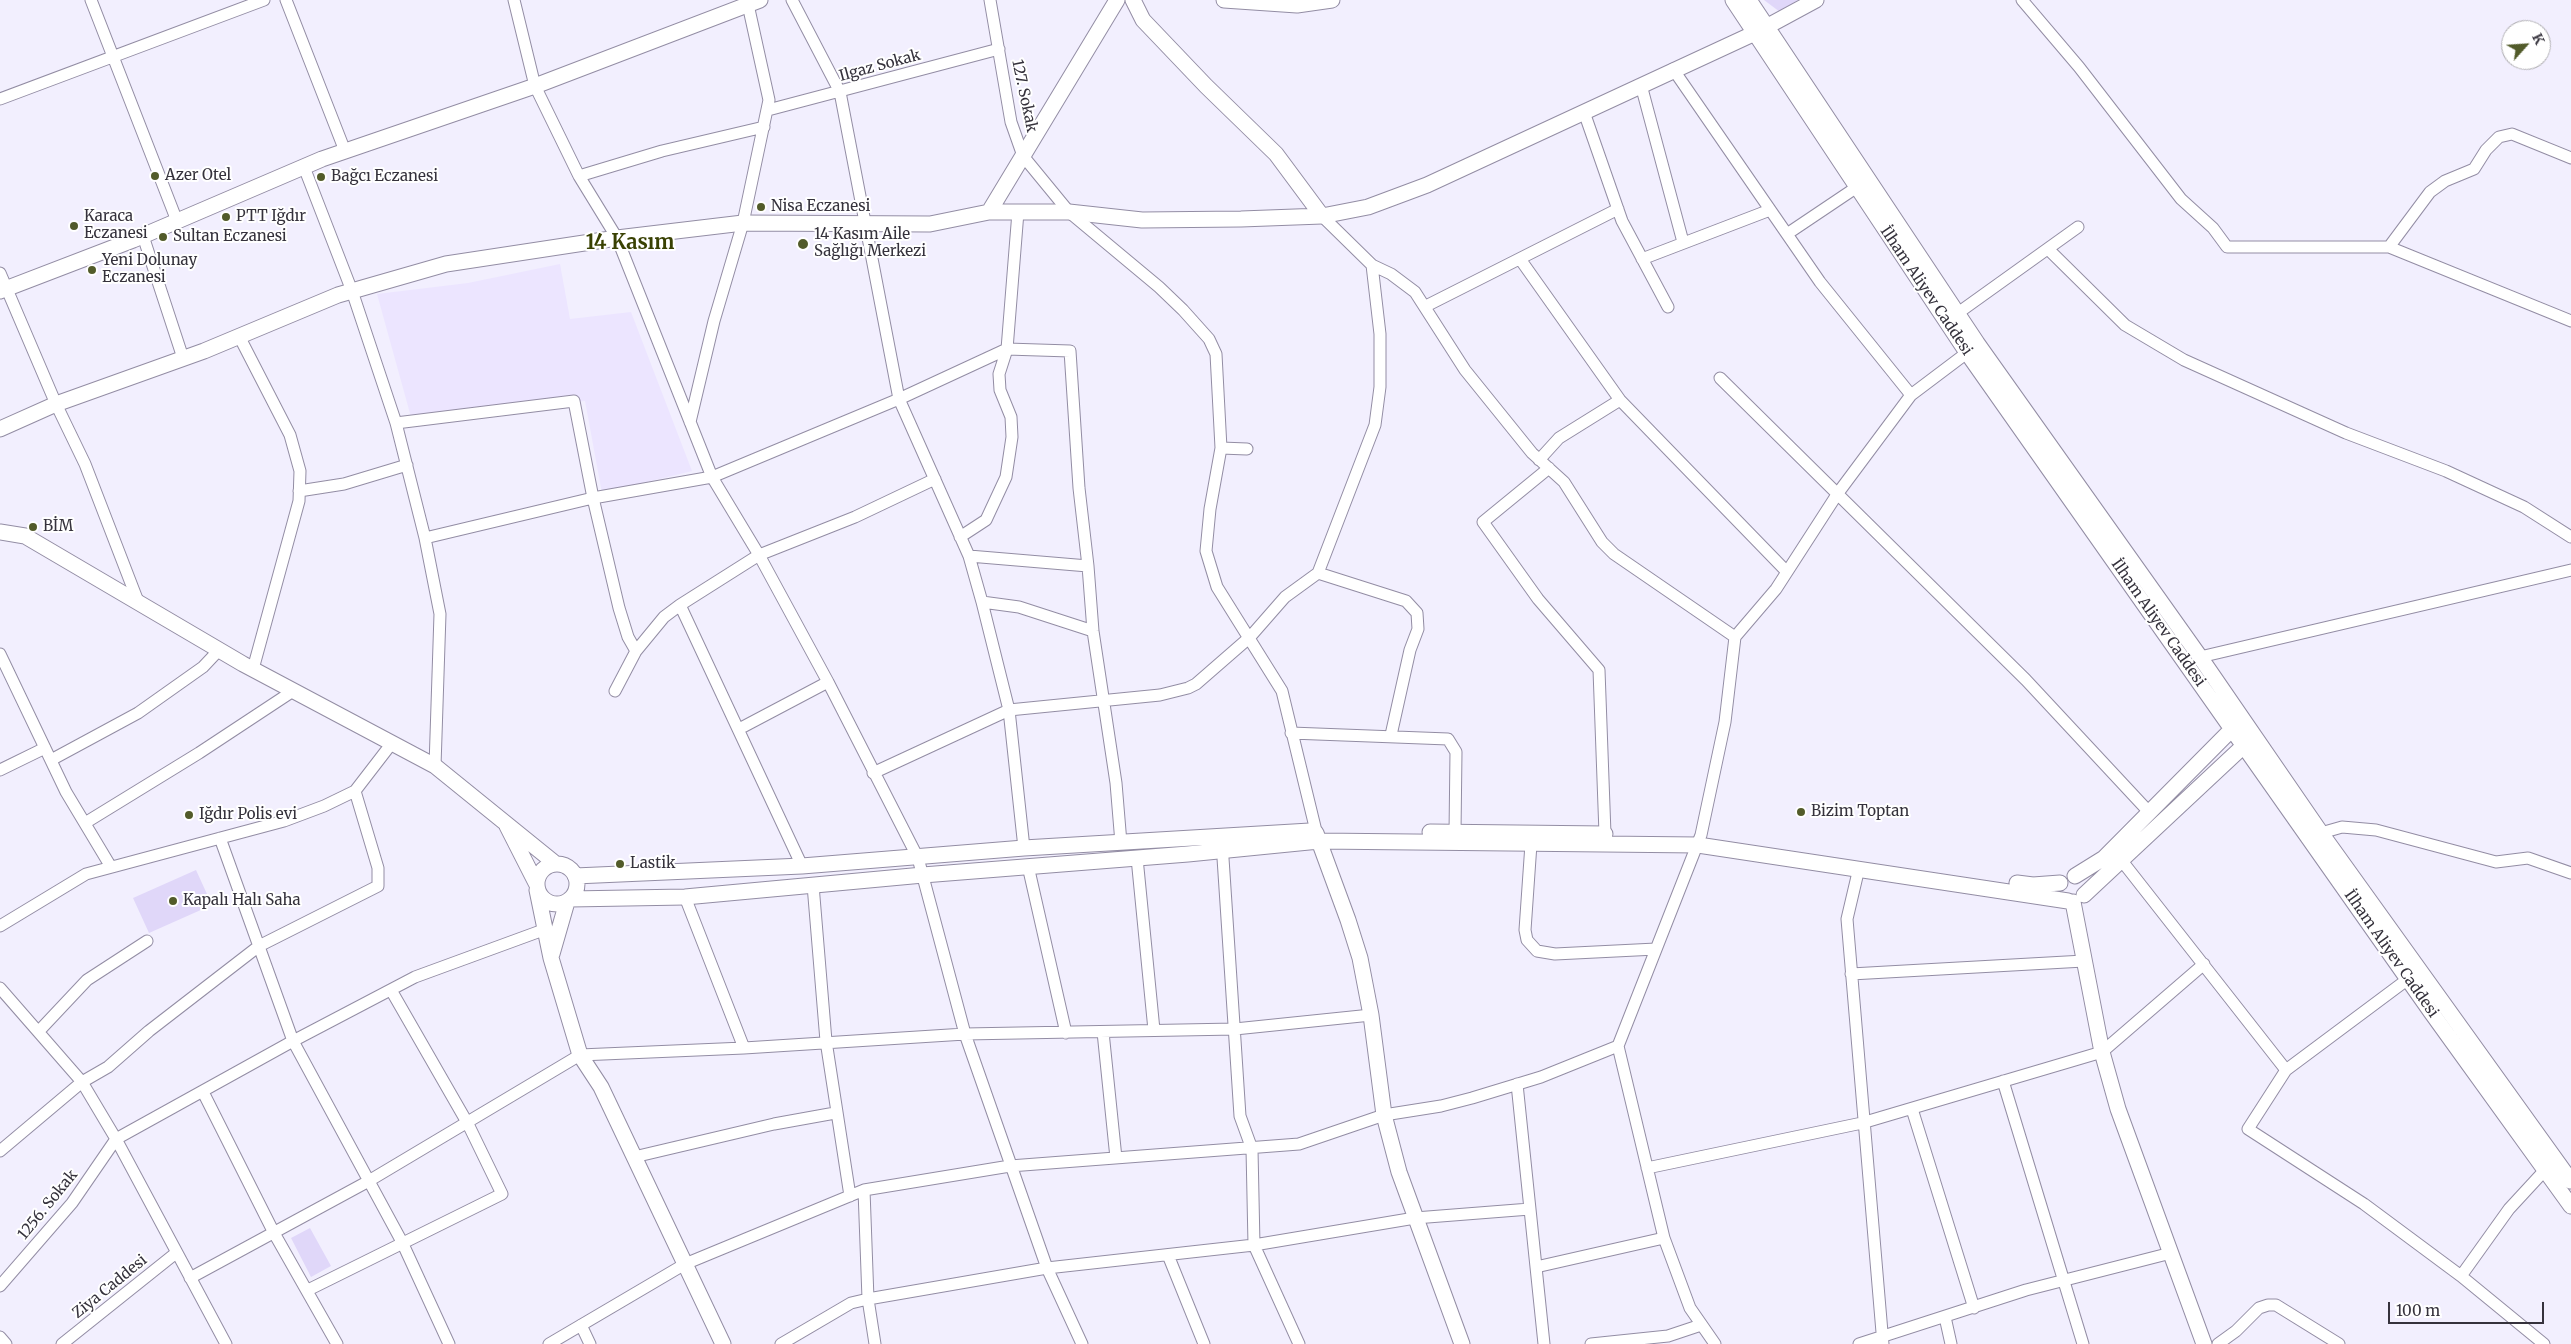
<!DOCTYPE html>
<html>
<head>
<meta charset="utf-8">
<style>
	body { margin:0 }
	#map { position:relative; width:2571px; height:1344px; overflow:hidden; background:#f2effe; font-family:Merriweather,serif }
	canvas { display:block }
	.north { position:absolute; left:2501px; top:20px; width:50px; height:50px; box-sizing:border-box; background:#fff; border:1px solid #aeadb1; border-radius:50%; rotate:64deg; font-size:14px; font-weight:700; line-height:20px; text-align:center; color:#35323c }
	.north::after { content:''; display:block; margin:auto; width:18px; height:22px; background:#525b2a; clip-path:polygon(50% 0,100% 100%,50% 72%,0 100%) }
	.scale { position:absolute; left:2388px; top:1302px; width:156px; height:22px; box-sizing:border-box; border:2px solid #35323c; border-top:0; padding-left:6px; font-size:15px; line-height:18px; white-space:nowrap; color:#35323c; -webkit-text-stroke:4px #fff; paint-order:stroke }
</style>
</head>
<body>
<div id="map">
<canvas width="2571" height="1344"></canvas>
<div class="north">K</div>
<div class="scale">100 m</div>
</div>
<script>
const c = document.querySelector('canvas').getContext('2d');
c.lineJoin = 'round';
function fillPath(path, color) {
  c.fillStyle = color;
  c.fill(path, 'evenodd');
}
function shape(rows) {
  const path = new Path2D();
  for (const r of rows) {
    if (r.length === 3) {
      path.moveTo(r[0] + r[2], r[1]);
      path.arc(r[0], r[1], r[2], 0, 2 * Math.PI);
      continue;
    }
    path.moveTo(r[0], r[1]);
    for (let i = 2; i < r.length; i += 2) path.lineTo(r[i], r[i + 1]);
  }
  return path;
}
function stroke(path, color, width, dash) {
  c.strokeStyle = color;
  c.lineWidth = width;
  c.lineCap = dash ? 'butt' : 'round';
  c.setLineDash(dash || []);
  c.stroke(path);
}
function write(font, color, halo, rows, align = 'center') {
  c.font = font + ' Merriweather,serif';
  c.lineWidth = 4;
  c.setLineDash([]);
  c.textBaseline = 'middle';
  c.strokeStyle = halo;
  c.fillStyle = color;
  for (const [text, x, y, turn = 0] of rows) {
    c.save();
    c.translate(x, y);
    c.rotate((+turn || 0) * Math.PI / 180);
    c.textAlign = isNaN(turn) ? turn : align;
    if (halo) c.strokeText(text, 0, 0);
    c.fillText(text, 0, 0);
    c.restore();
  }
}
fillPath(shape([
	[560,264,570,319,631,312,692,471,602,493,585,401,411,417,377,294,468,283]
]), '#ece5ff');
fillPath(shape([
	[1764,0,1798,0,1780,12],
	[196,870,212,905,149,933,133,898],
	[310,1228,331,1266,311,1277,291,1238]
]), '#e0d7f9');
const street = shape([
	[91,0,177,221],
	[286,0,345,151],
	[514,0,535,86,579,176,617,238,712,477,759,555,828,682,918,858,965,1034,1047,1268,1082,1344],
	[792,0,840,92,899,399,969,556,982,602,1009,710,1024,848],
	[990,0,1011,122,1023,156,1069,212,1159,287,1183,310,1209,339,1216,354,1221,448,1210,509,1206,551,1217,587,1282,691,1316,831],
	[2022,0,2079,67,2181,199,2213,228,2227,247,2389,247,2571,321],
	[1673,69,1820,282,1911,395],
	[1641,85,1683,242],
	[0,99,264,0],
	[768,110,999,49],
	[1584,112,1622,221,1668,307],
	[304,167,352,291,396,423,425,538,440,614,435,766],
	[579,176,662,151,764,127],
	[1322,216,1372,265,1391,274,1415,292,1465,370,1532,453,1564,482,1602,542,1614,554,1735,637],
	[1787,234,1857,187],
	[143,236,183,358],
	[2389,247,2430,192,2445,181,2474,169,2486,150,2499,137,2512,134,2571,158],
	[2048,249,2125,325,2184,360,2346,433,2446,471,2524,507,2571,537],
	[1520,259,1620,400,1787,572],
	[1642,259,1770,210],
	[0,273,56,404,85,464,139,604],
	[1426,306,1618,209],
	[1951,318,2078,227],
	[239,336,290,435,300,471,299,501,253,669],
	[1720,378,2026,680,2149,812],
	[690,422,714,321,743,223,769,100,747,0],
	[396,423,574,401,593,498,619,608,628,637,636,651],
	[1221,448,1247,449],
	[1539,460,1559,438,1620,400],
	[1549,468,1483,522,1538,599,1599,670,1605,834],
	[299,491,344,484,407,465],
	[960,537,986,520,1006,477,1012,437,1011,417,1000,390,999,374,1007,349,1018,212],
	[425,538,593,498,712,477,899,399,1007,349,1070,351,1079,488,1088,566,1093,631,1116,783,1121,843],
	[969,556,1088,566],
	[1318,573,1406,601,1417,613,1418,629,1410,650,1391,735],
	[982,602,1019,607,1093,631],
	[680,605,802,866],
	[0,654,66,792,111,867],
	[2200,657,2571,570],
	[615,691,636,651,664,617,680,605,759,555,855,517,935,479],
	[739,729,828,682],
	[1291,733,1448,739,1456,752,1455,833],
	[51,760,138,713,203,667,219,650],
	[0,770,45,748],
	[873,773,1009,710,1160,695,1188,688,1196,684,1250,637,1285,597,1318,573,1375,425,1380,387,1380,334,1372,265],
	[85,823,199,753,293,691],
	[2321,833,2342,827,2376,830,2496,862,2528,858,2571,873],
	[220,838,293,1041,402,1242,449,1344],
	[1222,843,1240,1116,1252,1149,1254,1245,1299,1344],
	[1531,844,1525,930,1527,940,1537,951,1555,954,1656,949],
	[1137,858,1154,1030],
	[2122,861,2286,1070],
	[1028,866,1066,1033],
	[1859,868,1847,919,1883,1344],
	[813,885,826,1041,850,1196],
	[685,897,744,1048],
	[0,926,86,874,284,821,324,806,355,791,392,743],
	[1851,974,2084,961],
	[2408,979,2286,1070,2248,1129,2364,1204,2461,1276,2544,1344],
	[0,988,82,1082,116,1139,226,1344],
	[39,1031,87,980,147,941],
	[1103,1032,1116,1158],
	[2003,1081,2083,1344],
	[1517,1084,1544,1344],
	[203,1092,274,1233,337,1344],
	[1912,1109,1974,1308],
	[0,1151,82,1082,108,1067,149,1031,259,946,378,886,378,868,355,791],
	[634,1157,774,1124,835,1113],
	[1647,1168,1862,1123,2102,1052,2204,964],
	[864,1190,868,1299,875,1344],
	[1168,1255,1204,1344],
	[1536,1267,1664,1238],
	[2461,1276,2509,1209,2545,1170],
	[190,1278,367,1182,580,1055,744,1048,965,1034,1235,1029,1371,1015],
	[0,1286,72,1203,116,1139,293,1041,415,977,546,929],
	[308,1290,502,1194,468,1124,391,990],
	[1945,1317,1951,1344],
	[581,1325,590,1344],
	[0,1337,6,1344],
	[62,1344,176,1253],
	[549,1344,685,1264,864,1190,1010,1166,1299,1144,1384,1115,1441,1106,1472,1098,1541,1077,1618,1046],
	[781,1344,851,1303,868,1299,1047,1268,1254,1245,1415,1218,1530,1209],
	[1591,1344,1668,1336,1701,1325],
	[1715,1344,1690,1308,1664,1238,1618,1046,1701,835,1725,722,1735,637,1776,589,1838,493,1911,395,1972,349],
	[1859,1344,2026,1290,2171,1253],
	[2218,1344,2236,1331,2259,1308,2268,1305,2276,1305,2339,1344]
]);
const secondary = shape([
	[1133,0,1143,20,1206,86,1276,154,1322,216],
	[1224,0,1297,5,1332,0],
	[1733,0,1968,354,2431,1012,2571,1206],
	[1749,0,1977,343,2200,657,2321,833,2571,1181],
	[989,212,1117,0],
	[0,291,133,240,322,159,535,86,760,0],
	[0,429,56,404,204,351,338,295,446,264,617,238,743,223,930,224,989,212,1069,212,1142,220,1241,219,1322,216,1368,207,1427,185,1755,33,1816,0],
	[0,532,25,536,243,664,435,766,556,864],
	[507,826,536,883],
	[1430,832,1605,834],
	[1316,833,1348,920,1360,958,1371,1015,1384,1115,1399,1172,1462,1344],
	[557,884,20],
	[575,876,802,866,1024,848,1310,831],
	[2075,876,2104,858,2239,722],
	[2017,883,2033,885,2060,883],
	[537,890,551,958,580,1055,601,1087,723,1344],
	[2084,895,2251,739],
	[570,899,685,897,923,875,1188,854,1319,841,1698,845,2068,901],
	[2073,902,2102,1052,2118,1109,2204,1344],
	[552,954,567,902]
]);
stroke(street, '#938da4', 13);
stroke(secondary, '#938da4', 17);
stroke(street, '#fff', 11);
stroke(secondary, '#fff', 15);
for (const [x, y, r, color] of [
	[155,176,5,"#525b2a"],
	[321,177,5,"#525b2a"],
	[761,207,5,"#525b2a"],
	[226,217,5,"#525b2a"],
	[74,226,5,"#525b2a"],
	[163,237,5,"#525b2a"],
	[803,244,6,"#525b2a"],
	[92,270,5,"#525b2a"],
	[33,527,5,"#525b2a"],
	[1801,812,5,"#525b2a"],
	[189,815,5,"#525b2a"],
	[620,864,5,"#525b2a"],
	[173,901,5,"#525b2a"]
]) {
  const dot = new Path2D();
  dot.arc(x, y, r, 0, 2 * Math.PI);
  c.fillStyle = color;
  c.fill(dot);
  stroke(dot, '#fff', 2);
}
write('15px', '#35323c', '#fff', [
	["Ilgaz Sokak",880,66,-15],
	["127. Sokak",1024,96,78],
	["İlham Aliyev Caddesi",1926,291,56],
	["İlham Aliyev Caddesi",2158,623,55],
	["İlham Aliyev Caddesi",2391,954,55],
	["1256. Sokak",48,1205,-51],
	["Ziya Caddesi",110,1287,-39]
]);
write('15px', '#35323c', '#fff', [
	["Azer Otel",165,176],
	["Bağcı Eczanesi",331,177],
	["Nisa Eczanesi",771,207],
	["Karaca",84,217],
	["Eczanesi",84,234],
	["PTT Iğdır",236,217],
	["14 Kasım Aile",814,235],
	["Sağlığı Merkezi",814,252],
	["Sultan Eczanesi",173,237],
	["Yeni Dolunay",102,261],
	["Eczanesi",102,278],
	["BİM",43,527],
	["Bizim Toptan",1811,812],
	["Iğdır Polis evi",199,815],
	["Lastik",630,864],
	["Kapalı Halı Saha",183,901]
], 'left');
write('bold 20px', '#394103', '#fff', [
	["14 Kasım",630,243]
]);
</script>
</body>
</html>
